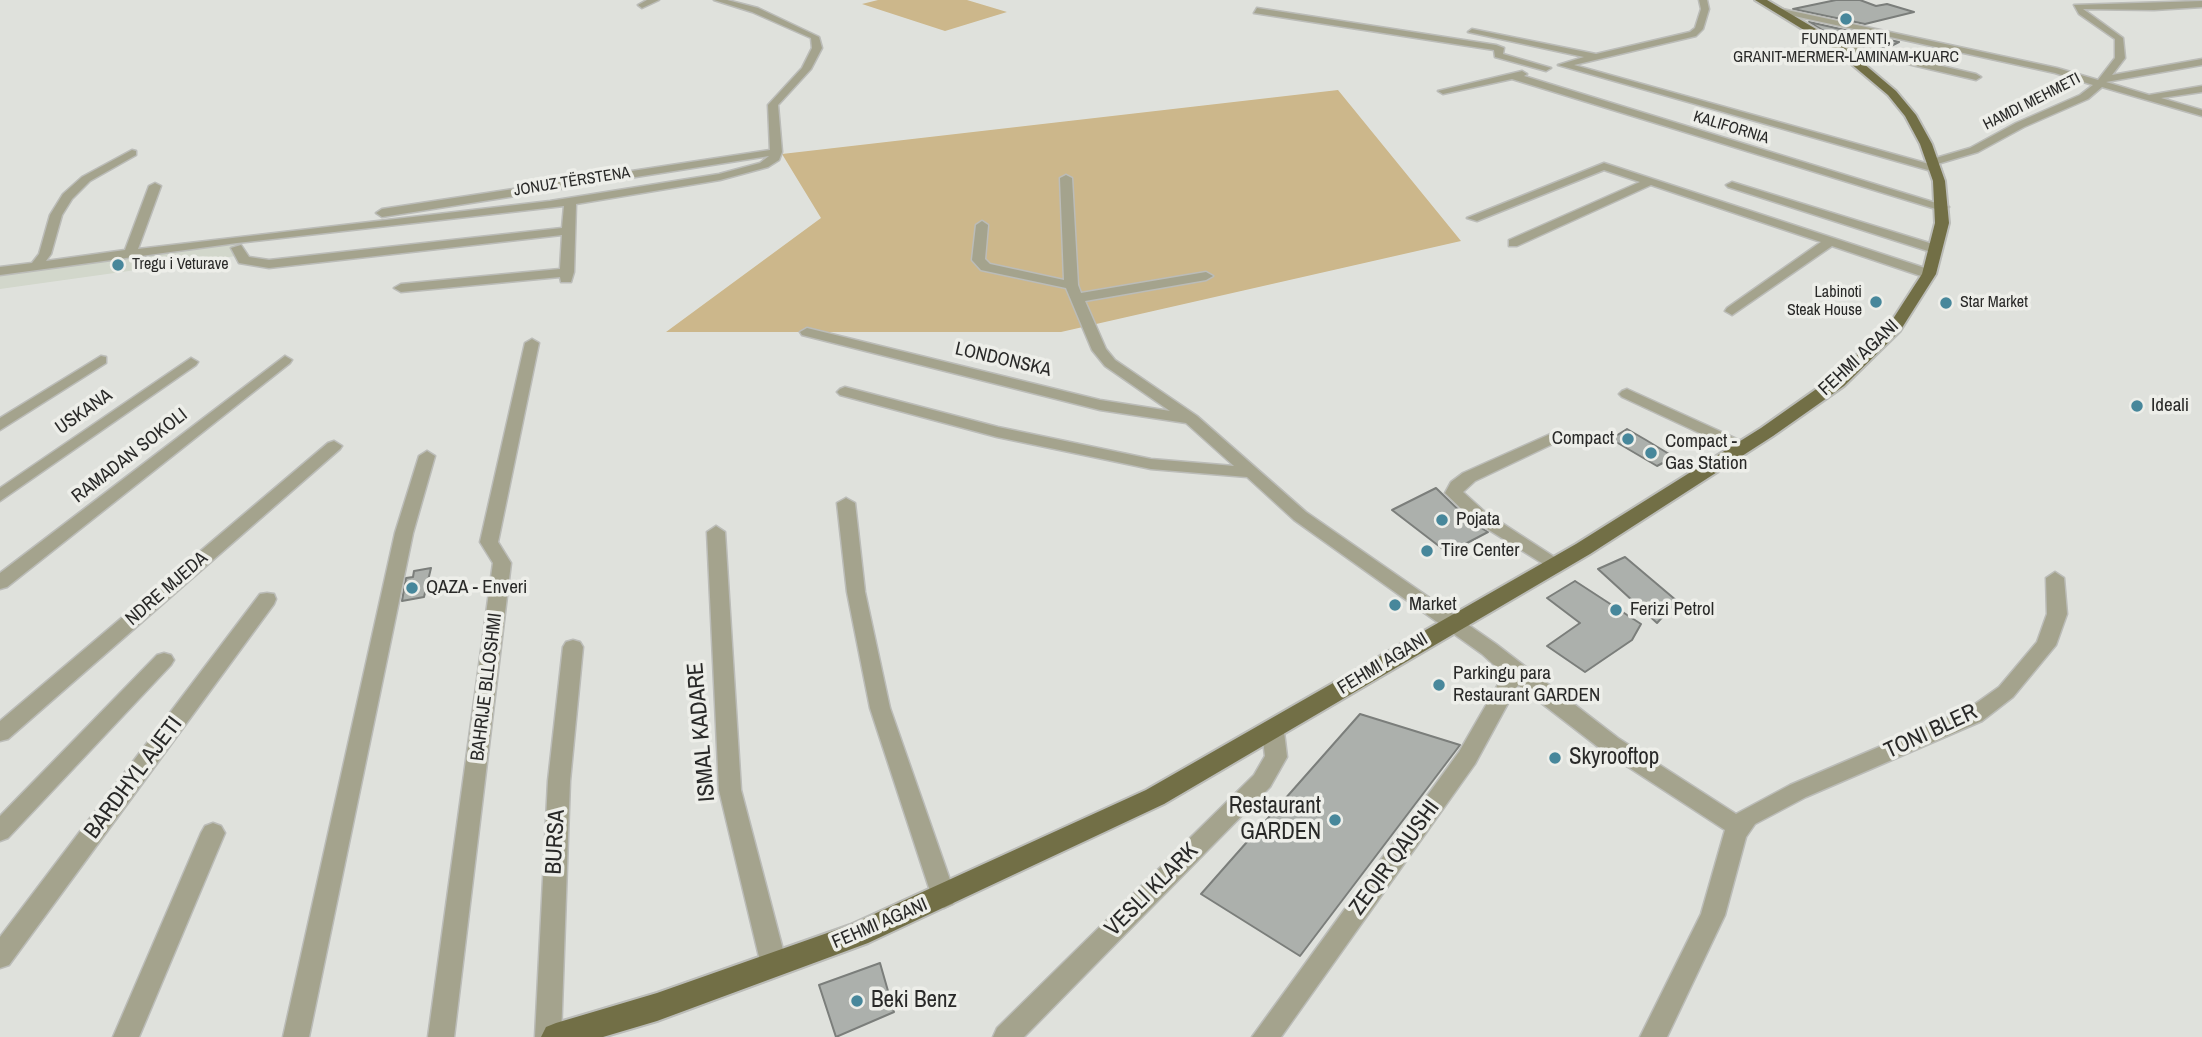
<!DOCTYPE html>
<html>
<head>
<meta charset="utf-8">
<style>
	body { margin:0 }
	canvas { display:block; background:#dfe1dc }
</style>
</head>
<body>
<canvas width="2202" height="1037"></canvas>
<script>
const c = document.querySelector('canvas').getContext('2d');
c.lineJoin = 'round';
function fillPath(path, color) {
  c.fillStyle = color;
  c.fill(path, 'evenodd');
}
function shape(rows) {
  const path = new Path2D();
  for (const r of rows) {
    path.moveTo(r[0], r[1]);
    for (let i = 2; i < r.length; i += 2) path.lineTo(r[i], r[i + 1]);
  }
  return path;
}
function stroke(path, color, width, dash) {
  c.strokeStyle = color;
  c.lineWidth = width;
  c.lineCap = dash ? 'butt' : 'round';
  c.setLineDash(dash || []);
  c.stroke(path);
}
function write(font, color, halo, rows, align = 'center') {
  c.font = font + ' "Archivo Narrow",sans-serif';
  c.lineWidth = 7;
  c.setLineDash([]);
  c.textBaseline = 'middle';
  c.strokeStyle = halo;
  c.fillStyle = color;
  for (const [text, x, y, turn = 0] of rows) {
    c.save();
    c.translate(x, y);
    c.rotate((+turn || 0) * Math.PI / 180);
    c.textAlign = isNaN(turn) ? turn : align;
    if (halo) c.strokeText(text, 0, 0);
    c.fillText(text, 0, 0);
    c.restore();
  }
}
fillPath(shape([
	[238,242,236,256,0,289,0,275]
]), '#d2d7cb');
fillPath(shape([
	[878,0,967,0,1007,12,945,31,862,4],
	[1338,90,1461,241,1061,332,666,332,821,218,782,154]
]), '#ccb78b');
const building = shape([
	[1836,0,1860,0,1876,6,1887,4,1914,12,1865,24,1793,9,1836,0],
	[1809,22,1899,42,1887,48,1834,37,1809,22],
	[1627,429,1646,440,1674,457,1657,466,1611,439,1627,429],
	[1436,488,1471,522,1488,532,1448,553,1392,510,1436,488],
	[1625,557,1677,601,1657,623,1598,569,1625,557],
	[431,568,424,597,402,601,406,578,413,577,414,571,431,568],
	[1575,581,1641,624,1632,640,1585,672,1547,646,1580,623,1547,598,1575,581],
	[1360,714,1460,745,1300,956,1201,894,1360,714],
	[880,963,894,1012,836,1037,819,985,880,963]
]);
fillPath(building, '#acb0ac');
stroke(building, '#7b7e7b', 2);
const minor = shape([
	[647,0,659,0,642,8,638,5,647,0],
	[714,0,727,0,758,8,819,37,822,48,811,69,778,105,782,152,779,160,768,167,720,180,576,204,574,272,571,282,561,282,560,277,401,292,394,288,401,284,560,269,562,235,269,268,239,263,231,248,241,245,249,257,269,260,562,228,564,206,237,243,0,275,0,267,32,263,39,254,50,215,63,194,82,177,132,150,136,151,136,155,90,181,72,199,62,215,51,254,46,261,125,250,149,186,155,183,161,186,138,249,550,201,719,174,760,163,769,156,382,217,376,213,382,209,770,150,768,105,802,68,812,48,811,38,752,12,714,0],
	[1699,0,1707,0,1709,9,1703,29,1696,36,1574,65,1929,164,1929,160,1970,148,2016,123,2080,95,2093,85,2055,73,1776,12,1773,7,2057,68,2098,80,2115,58,2115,39,2079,14,2074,5,2202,1,2202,7,2154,10,2083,9,2123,38,2125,58,2112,75,2202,59,2202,65,2106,82,2149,95,2202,86,2202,92,2161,98,2202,110,2202,116,2102,87,2088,99,2024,127,1978,152,1934,165,1941,169,1935,172,1558,65,1584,57,1468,32,1472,29,1596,54,1690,32,1695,28,1701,9,1699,0],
	[1257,8,1496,45,1504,48,1503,54,1551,68,1546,71,1495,57,1494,50,1254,13,1257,8],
	[1834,41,1976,74,1981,77,1976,80,1831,46,1831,42,1834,41],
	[1522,71,1527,74,1524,76,1949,207,1939,210,1512,79,1443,94,1438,91,1522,71],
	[1604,163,1934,271,1936,274,1929,278,1924,277,1832,246,1732,315,1725,311,1727,308,1821,242,1651,185,1517,246,1509,246,1509,240,1640,182,1604,170,1477,221,1467,218,1604,163],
	[1066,175,1072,178,1078,285,1081,293,1206,272,1213,276,1206,280,1085,301,1106,349,1115,360,1197,416,1306,512,1496,644,1618,738,1736,814,1790,785,1968,709,1999,687,2037,642,2047,614,2046,578,2055,572,2064,578,2067,614,2056,645,2013,697,1982,721,1806,797,1755,824,1746,837,1725,915,1667,1037,1640,1037,1701,914,1725,830,1602,750,1518,685,1475,764,1281,1037,1252,1037,1459,752,1504,674,1482,654,1294,520,1247,477,1151,469,997,437,840,395,837,392,840,389,845,387,998,427,1151,459,1234,466,1186,423,1100,410,802,335,800,332,807,328,1100,400,1170,411,1105,366,1092,350,1066,288,981,270,972,260,976,225,982,221,988,225,985,259,990,264,1064,280,1060,178,1066,175],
	[1732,182,1939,246,1941,249,1931,252,1728,187,1726,185,1732,182],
	[532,339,539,343,498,542,511,563,454,1037,428,1037,493,563,480,542,525,343,532,339],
	[101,356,106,357,106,363,0,430,0,418,101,356],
	[285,356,292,360,290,363,7,587,0,589,0,573,285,356],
	[191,358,198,362,196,365,0,501,0,488,191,358],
	[1627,389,1748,444,1750,447,1742,452,1736,450,1622,397,1619,394,1622,391,1627,389],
	[1557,431,1565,436,1563,439,1475,481,1463,492,1485,512,1559,560,1562,564,1553,570,1473,520,1445,493,1451,482,1463,473,1557,431],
	[334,441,342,446,340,449,8,739,0,741,0,721,328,443,334,441],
	[427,451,435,456,413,533,309,1037,283,1037,395,533,419,456,427,451],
	[846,498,855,503,865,592,890,708,956,897,953,904,944,908,935,904,932,897,870,708,847,592,837,503,846,498],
	[716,526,725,532,741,790,787,965,783,973,774,977,765,973,761,965,719,790,707,532,716,526],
	[267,593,274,594,276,599,274,604,9,965,0,968,0,937,260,594,267,593],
	[573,640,580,642,583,647,570,781,561,1037,535,1037,548,781,563,647,566,642,573,640],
	[164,653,171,655,174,660,171,665,8,838,0,841,0,816,157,655,164,653],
	[1273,724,1281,726,1284,732,1287,757,1270,787,1024,1037,993,1037,997,1028,1254,775,1265,756,1262,732,1265,726,1273,724],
	[213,823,221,826,225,833,139,1037,113,1037,201,833,205,826,213,823]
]);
const primary = shape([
	[1755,0,1767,0,1838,42,1896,91,1916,115,1932,144,1945,181,1949,223,1936,274,1900,331,1844,386,1773,436,1590,554,1164,804,868,943,657,1021,603,1037,541,1037,546,1027,556,1023,657,993,850,925,1146,790,1576,544,1761,428,1832,378,1889,325,1922,274,1935,223,1933,181,1920,144,1905,116,1888,95,1830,46,1755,0]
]);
stroke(minor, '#bbbcb8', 3);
stroke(primary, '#bbbcb8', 4);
fillPath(minor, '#a4a38d');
fillPath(primary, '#726f46');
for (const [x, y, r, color] of [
	[1846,19,7,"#47879b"],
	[118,265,7,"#47879b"],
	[1876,302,7,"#47879b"],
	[1946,303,7,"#47879b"],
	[2137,406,7,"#47879b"],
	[1628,439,7,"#47879b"],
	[1651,453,7,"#47879b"],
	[1442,520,7,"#47879b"],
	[1427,551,7,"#47879b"],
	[412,588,7,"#47879b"],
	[1395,605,7,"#47879b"],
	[1616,610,7,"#47879b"],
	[1439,685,7,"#47879b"],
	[1555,758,7,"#47879b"],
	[1335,820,7,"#47879b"],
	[857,1001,7,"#47879b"]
]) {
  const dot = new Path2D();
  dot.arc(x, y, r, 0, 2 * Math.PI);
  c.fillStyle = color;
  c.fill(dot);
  stroke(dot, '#edeee9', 2.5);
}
write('16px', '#292928', '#edeee9', [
	["FUNDAMENTI,",1846,40,"center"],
	["GRANIT-MERMER-LAMINAM-KUARC",1846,58,"center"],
	["Tregu i Veturave",132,265],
	["Labinoti",1862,293,"right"],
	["Steak House",1862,311,"right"],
	["Star Market",1960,303]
], 'left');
write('16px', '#292928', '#edeee9', [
	["HAMDI MEHMETI",2032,102,-27],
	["KALIFORNIA",1731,128,17],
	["JONUZ TËRSTENA",572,182,-9]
]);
write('19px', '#292928', '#edeee9', [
	["FEHMI AGANI",1859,358,-43],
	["LONDONSKA",1003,360,13],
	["USKANA",84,412,-35],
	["RAMADAN SOKOLI",130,456,-38],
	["NDRE MJEDA",167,589,-41],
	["FEHMI AGANI",1383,664,-31],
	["BAHRIJE BLLOSHMI",487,687,-83],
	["FEHMI AGANI",880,924,-23]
]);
write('19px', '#292928', '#edeee9', [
	["Ideali",2151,406],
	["Compact",1614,439,"right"],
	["Compact -",1665,442],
	["Gas Station",1665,464],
	["Pojata",1456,520],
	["Tire Center",1441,551],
	["QAZA - Enveri",426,588],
	["Market",1409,605],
	["Ferizi Petrol",1630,610],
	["Parkingu para",1453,674],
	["Restaurant GARDEN",1453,696]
], 'left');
write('23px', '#292928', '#edeee9', [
	["ISMAL KADARE",702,732,-95],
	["TONI BLER",1931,732,-25],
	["BARDHYL AJETI",134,778,-53],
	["BURSA",556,842,-87],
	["ZEQIR QAUSHI",1395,858,-54],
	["VESLI KLARK",1152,890,-45]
]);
write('23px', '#292928', '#edeee9', [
	["Skyrooftop",1569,758],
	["Restaurant",1321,807,"right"],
	["GARDEN",1321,833,"right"],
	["Beki Benz",871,1001]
], 'left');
</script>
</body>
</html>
